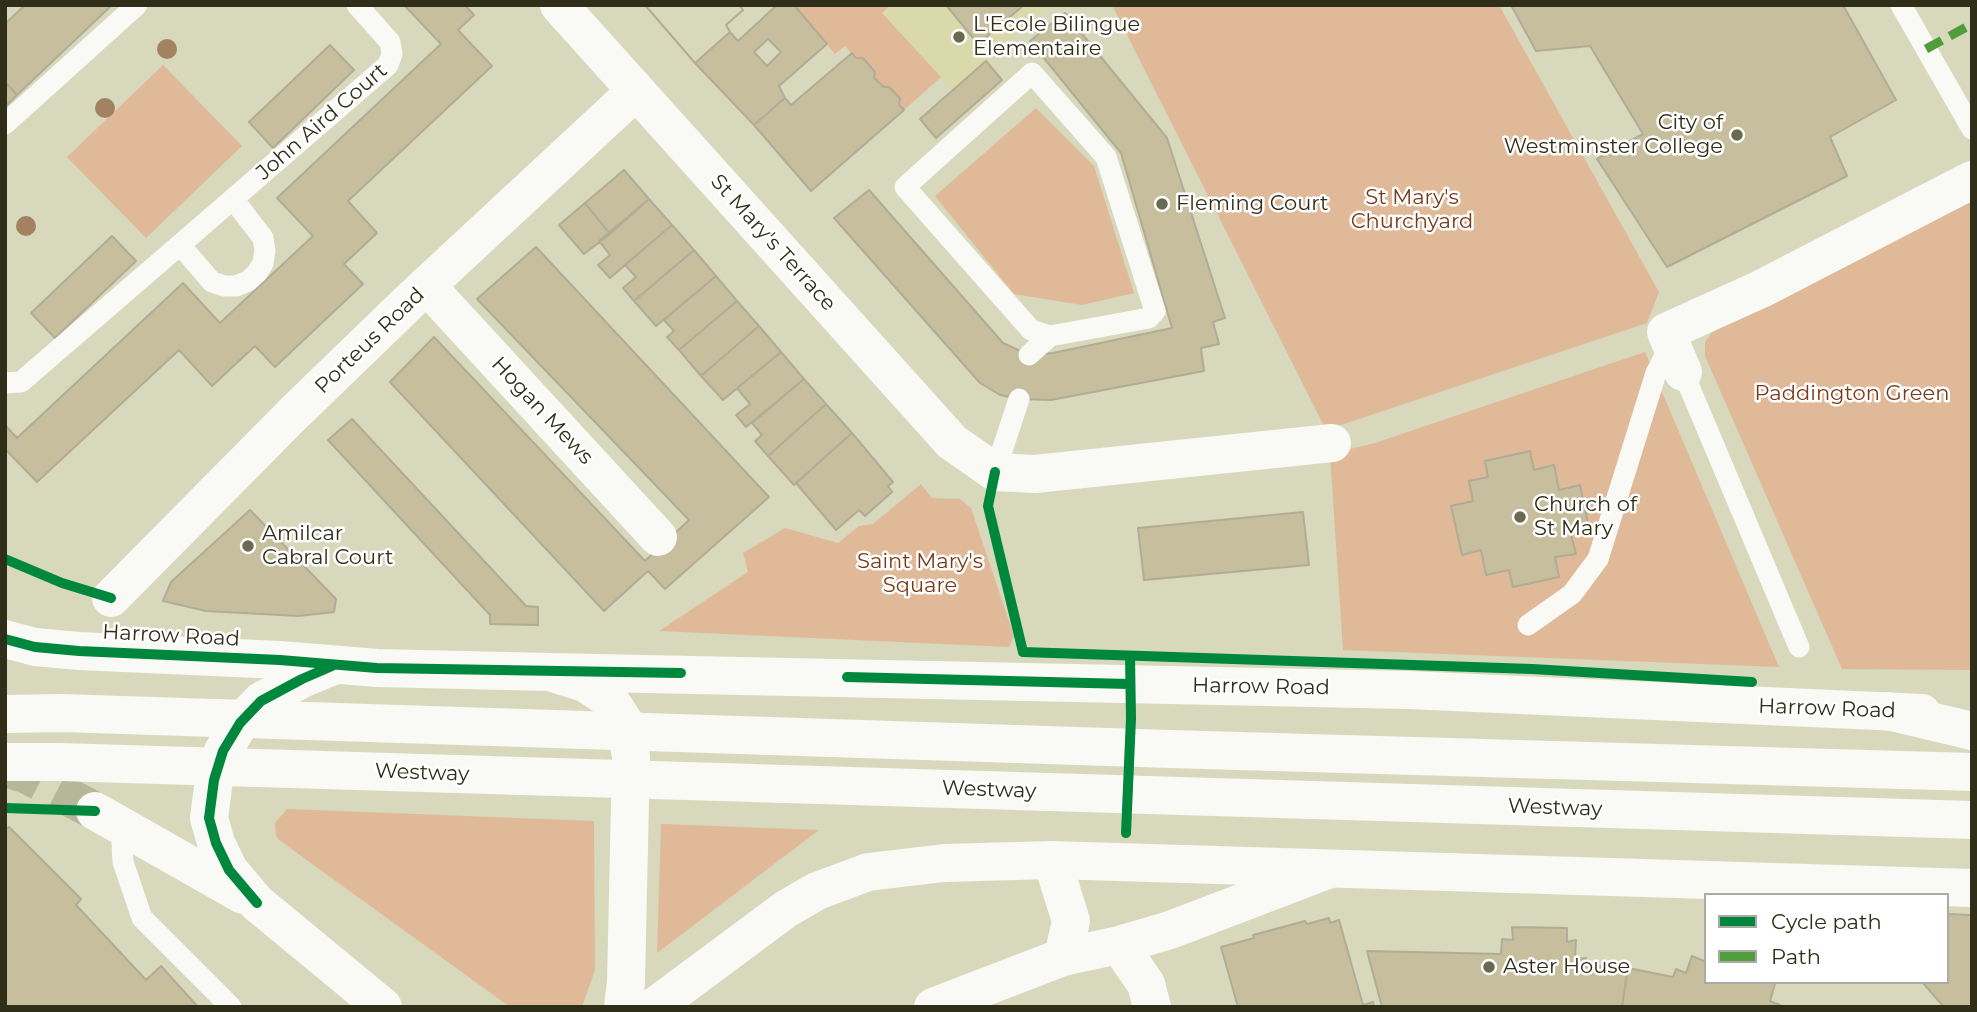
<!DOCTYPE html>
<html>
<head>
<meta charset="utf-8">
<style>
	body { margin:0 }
	#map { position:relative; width:1977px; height:1012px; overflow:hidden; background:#d8d8bc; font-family:Montserrat,sans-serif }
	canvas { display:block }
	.frame { position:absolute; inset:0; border:7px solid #2e2e19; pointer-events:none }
	.legend { position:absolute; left:1704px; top:893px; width:245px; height:91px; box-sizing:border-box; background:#fff; border:2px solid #ababa3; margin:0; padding:9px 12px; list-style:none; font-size:21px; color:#2e2e19 }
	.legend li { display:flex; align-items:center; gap:14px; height:35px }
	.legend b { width:35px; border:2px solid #ababa3 }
</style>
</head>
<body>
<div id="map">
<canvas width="1977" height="1012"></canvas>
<div class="frame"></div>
<ul class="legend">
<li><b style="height:9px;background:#00873e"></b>Cycle path</li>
<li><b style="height:9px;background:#509d3e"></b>Path</li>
</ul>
</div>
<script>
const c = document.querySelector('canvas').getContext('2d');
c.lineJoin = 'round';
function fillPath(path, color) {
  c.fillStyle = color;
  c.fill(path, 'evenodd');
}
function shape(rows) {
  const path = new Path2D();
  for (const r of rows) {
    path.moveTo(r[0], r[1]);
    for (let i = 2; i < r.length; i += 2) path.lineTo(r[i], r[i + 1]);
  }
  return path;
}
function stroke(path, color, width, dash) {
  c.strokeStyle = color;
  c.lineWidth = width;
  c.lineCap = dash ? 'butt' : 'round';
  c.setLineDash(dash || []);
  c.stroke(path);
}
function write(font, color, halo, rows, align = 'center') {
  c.font = font + ' Montserrat,sans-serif';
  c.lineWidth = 5;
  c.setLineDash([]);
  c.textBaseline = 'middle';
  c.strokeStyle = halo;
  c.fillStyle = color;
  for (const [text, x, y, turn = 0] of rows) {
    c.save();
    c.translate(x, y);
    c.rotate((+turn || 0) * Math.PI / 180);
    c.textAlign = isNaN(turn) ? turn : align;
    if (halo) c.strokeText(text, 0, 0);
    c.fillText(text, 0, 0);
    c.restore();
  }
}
fillPath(shape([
	[890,5,1051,5,952,91,882,12]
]), '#dad9ac');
fillPath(shape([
	[794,5,890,5,882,13,941,77,904,110,899,105,900,98,889,87,884,87,874,78,875,71,863,58,856,58,845,46,835,54],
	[1112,5,1499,5,1659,292,1647,323,1326,430],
	[163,65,242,146,146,238,67,157],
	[1036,108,1094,166,1134,293,1082,305,1014,294,935,196],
	[1972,201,1972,670,1842,669,1705,356,1705,342,1715,328],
	[1645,352,1779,667,1343,650,1330,454,1375,443],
	[1530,451,1534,470,1554,466,1559,490,1580,485,1589,527,1570,530,1555,557,1559,577,1513,587,1509,570,1486,574,1481,550,1462,555,1451,506,1473,501,1469,481,1488,477,1485,461],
	[921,484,932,498,960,499,971,508,1014,636,1009,647,659,631,748,572,743,553,785,528,838,543,859,526,873,524],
	[287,809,594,821,595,970,582,1007,510,1007,279,840,276,835,275,823],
	[661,824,819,830,657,953]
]), '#e0b999');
const building = shape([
	[25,5,112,5,17,95,5,82,5,24,25,5],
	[404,5,465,5,474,15,458,30,492,66,348,201,377,233,344,264,363,284,275,367,255,346,212,386,179,350,37,482,5,449,5,425,17,438,183,283,220,323,313,236,277,198,441,44,404,5],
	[645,5,739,5,743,10,726,25,730,32,695,63,645,5],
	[645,5,739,5,743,10,726,25,730,32,695,63,645,5],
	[777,5,794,5,827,44,779,86,785,98,754,125,695,63,730,32,738,41,777,5],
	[768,39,781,52,767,66,754,52,768,39],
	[946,5,1024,5,978,44,946,5],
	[1511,5,1843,5,1896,100,1830,137,1847,176,1667,267,1597,159,1643,134,1590,46,1536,51,1511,5],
	[1065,13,1167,138,1225,318,1213,322,1219,344,1201,348,1204,371,1051,400,1019,399,1000,395,980,383,834,218,869,190,1003,343,1029,355,1053,353,1172,328,1121,153,1030,41,1065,13],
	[330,45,354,70,273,148,249,122,330,45],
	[852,53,856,58,863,58,875,72,874,78,884,87,889,87,900,98,899,105,904,110,811,191,754,125,785,98,791,105,852,53],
	[986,61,1002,80,936,138,920,119,986,61],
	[5,82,17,95,5,107,5,82],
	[624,170,649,199,610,234,585,203,624,170],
	[649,199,672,225,610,278,598,265,610,255,599,241,649,199],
	[585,203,610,234,584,254,559,225,585,203],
	[672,225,694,250,634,301,623,288,636,277,625,265,672,225],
	[112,236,136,261,55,338,31,313,112,236],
	[536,247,769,497,665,589,648,571,604,611,390,382,434,337,645,561,689,520,477,299,536,247],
	[694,250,716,276,656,326,634,301,694,250],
	[716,276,737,301,679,350,667,337,674,331,664,320,716,276],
	[737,301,759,326,701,376,679,350,737,301],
	[759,326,781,352,723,400,701,376,759,326],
	[781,352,804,379,746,427,736,415,750,404,737,388,781,352],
	[804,379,826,404,768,456,755,441,762,435,752,423,804,379],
	[826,404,852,433,794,485,768,456,826,404],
	[352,419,526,606,538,607,538,625,490,624,490,615,328,440,352,419],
	[852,433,893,482,888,486,892,492,865,516,859,510,836,530,796,483,852,433],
	[1530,451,1534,470,1554,465,1559,490,1580,485,1589,528,1570,530,1576,554,1555,557,1559,577,1513,587,1509,570,1486,575,1481,550,1462,555,1451,506,1473,501,1469,481,1488,477,1485,461,1530,451],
	[250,510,336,599,334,612,298,616,206,611,163,601,171,582,250,510],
	[1303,512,1309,565,1144,580,1138,528,1303,512],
	[9,827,81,899,76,905,146,980,161,966,198,1007,5,1007,5,829,9,827],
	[1947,914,1972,915,1972,1007,1944,1007,1922,982,1947,982,1947,914],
	[1329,918,1330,923,1339,920,1363,1005,1373,1002,1374,1007,1238,1007,1221,947,1254,938,1253,935,1305,921,1307,924,1329,918],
	[1512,927,1567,928,1567,942,1576,940,1575,959,1586,958,1585,965,1628,968,1622,1007,1382,1007,1367,951,1501,954,1502,939,1513,940,1512,927],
	[1692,956,1706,962,1706,982,1768,982,1775,984,1770,1001,1780,1005,1779,1007,1622,1007,1628,968,1673,977,1676,969,1686,973,1692,956]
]);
fillPath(building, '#c6be9d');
stroke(building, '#b0ac96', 2);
stroke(shape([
	[5,768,25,774,95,811]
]), '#b6b69b', 38, [38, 19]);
stroke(shape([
	[1901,5,1972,129],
	[1032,73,1106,157,1155,311,1149,318,1050,336,1031,330,905,187,1032,73],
	[5,124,137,5],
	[180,245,212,282,224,286,236,286,248,281,257,273,263,263,265,251,263,238,233,199],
	[1029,355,1050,336],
	[1683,372,1799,647],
	[5,383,21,382,388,65,392,54,390,42,357,5],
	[995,472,1019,399],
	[1528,625,1572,594,1598,559,1656,373,1671,344],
	[121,826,123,862,142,918,231,1007]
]), '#f9f9f5', 21);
stroke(shape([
	[559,5,952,442,995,472,1035,474,1332,443],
	[427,286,658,537],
	[1683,372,1666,332,1761,289,1972,180],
	[111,598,293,414,412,299,636,91],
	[1052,860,1071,921,1063,957],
	[1119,945,1146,984,1152,1007],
	[933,1007,1063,957,1119,945,1170,930,1330,869]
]), '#f9f9f5', 38);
stroke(shape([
	[5,639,35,647,79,651,280,660,377,668,550,672,585,683,609,699,626,725,631,757,626,982,623,1007],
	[333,666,302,679,261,701,240,723,223,751,214,780,209,818,216,843,229,870,257,903,383,1007],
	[550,672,1408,690,1922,713],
	[95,811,243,895],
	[654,1007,786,909,817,891,868,872,944,863,1052,860,1972,888]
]), '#f9f9f5', 38);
stroke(shape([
	[1888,711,1972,731],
	[5,714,61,713,1170,749,1972,772],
	[5,762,60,762,1972,820]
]), '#f9f9f5', 38);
stroke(shape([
	[1926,49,1972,24]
]), '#509d3e', 9, [18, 9]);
stroke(shape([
	[995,472,988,506,1023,652,1532,669,1752,682],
	[5,559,62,583,111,598],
	[5,639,35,647,79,651,280,660,377,668,681,673],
	[847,677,1129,684],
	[5,808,95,811],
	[1126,833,1131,718,1130,656],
	[257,903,229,870,216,843,209,818,214,780,223,751,240,723,261,701,302,679,332,666]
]), '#00873e', 10);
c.fillStyle = '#a38262';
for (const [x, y] of [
	[167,49],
	[105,108],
	[26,226]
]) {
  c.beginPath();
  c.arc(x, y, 10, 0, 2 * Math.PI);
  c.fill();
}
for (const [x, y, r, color] of [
	[959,37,7,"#6a6a52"],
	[1737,135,7,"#6a6a52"],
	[1162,204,7,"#6a6a52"],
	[1520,517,7,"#6a6a52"],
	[248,546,7,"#6a6a52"],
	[1489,967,7,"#6a6a52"]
]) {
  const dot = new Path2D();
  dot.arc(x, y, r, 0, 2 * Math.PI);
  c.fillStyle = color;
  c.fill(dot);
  stroke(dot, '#fff', 2.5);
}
write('21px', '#2e2e19', '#fff', [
	["L'Ecole Bilingue",973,25],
	["Elementaire",973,49],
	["City of",1723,123,"right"],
	["Westminster College",1723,147,"right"],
	["Fleming Court",1176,204],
	["Church of",1534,505],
	["St Mary",1534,529],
	["Amilcar",262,534],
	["Cabral Court",262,558],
	["Aster House",1503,967]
], 'left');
write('21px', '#2e2e19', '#fff', [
	["John Aird Court",322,122,-41],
	["St Mary's Terrace",773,243,48],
	["Porteus Road",370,341,-44],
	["Hogan Mews",542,411,47],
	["Harrow Road",171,636,3],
	["Harrow Road",1261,687,1],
	["Harrow Road",1827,709,2],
	["Westway",422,773,2],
	["Westway",989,790,2],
	["Westway",1555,808,2]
]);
write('21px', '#783b19', '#fff', [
	["St Mary's",1412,198],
	["Churchyard",1412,222],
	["Paddington Green",1852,394],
	["Saint Mary's",920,562],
	["Square",920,586]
]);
</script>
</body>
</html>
